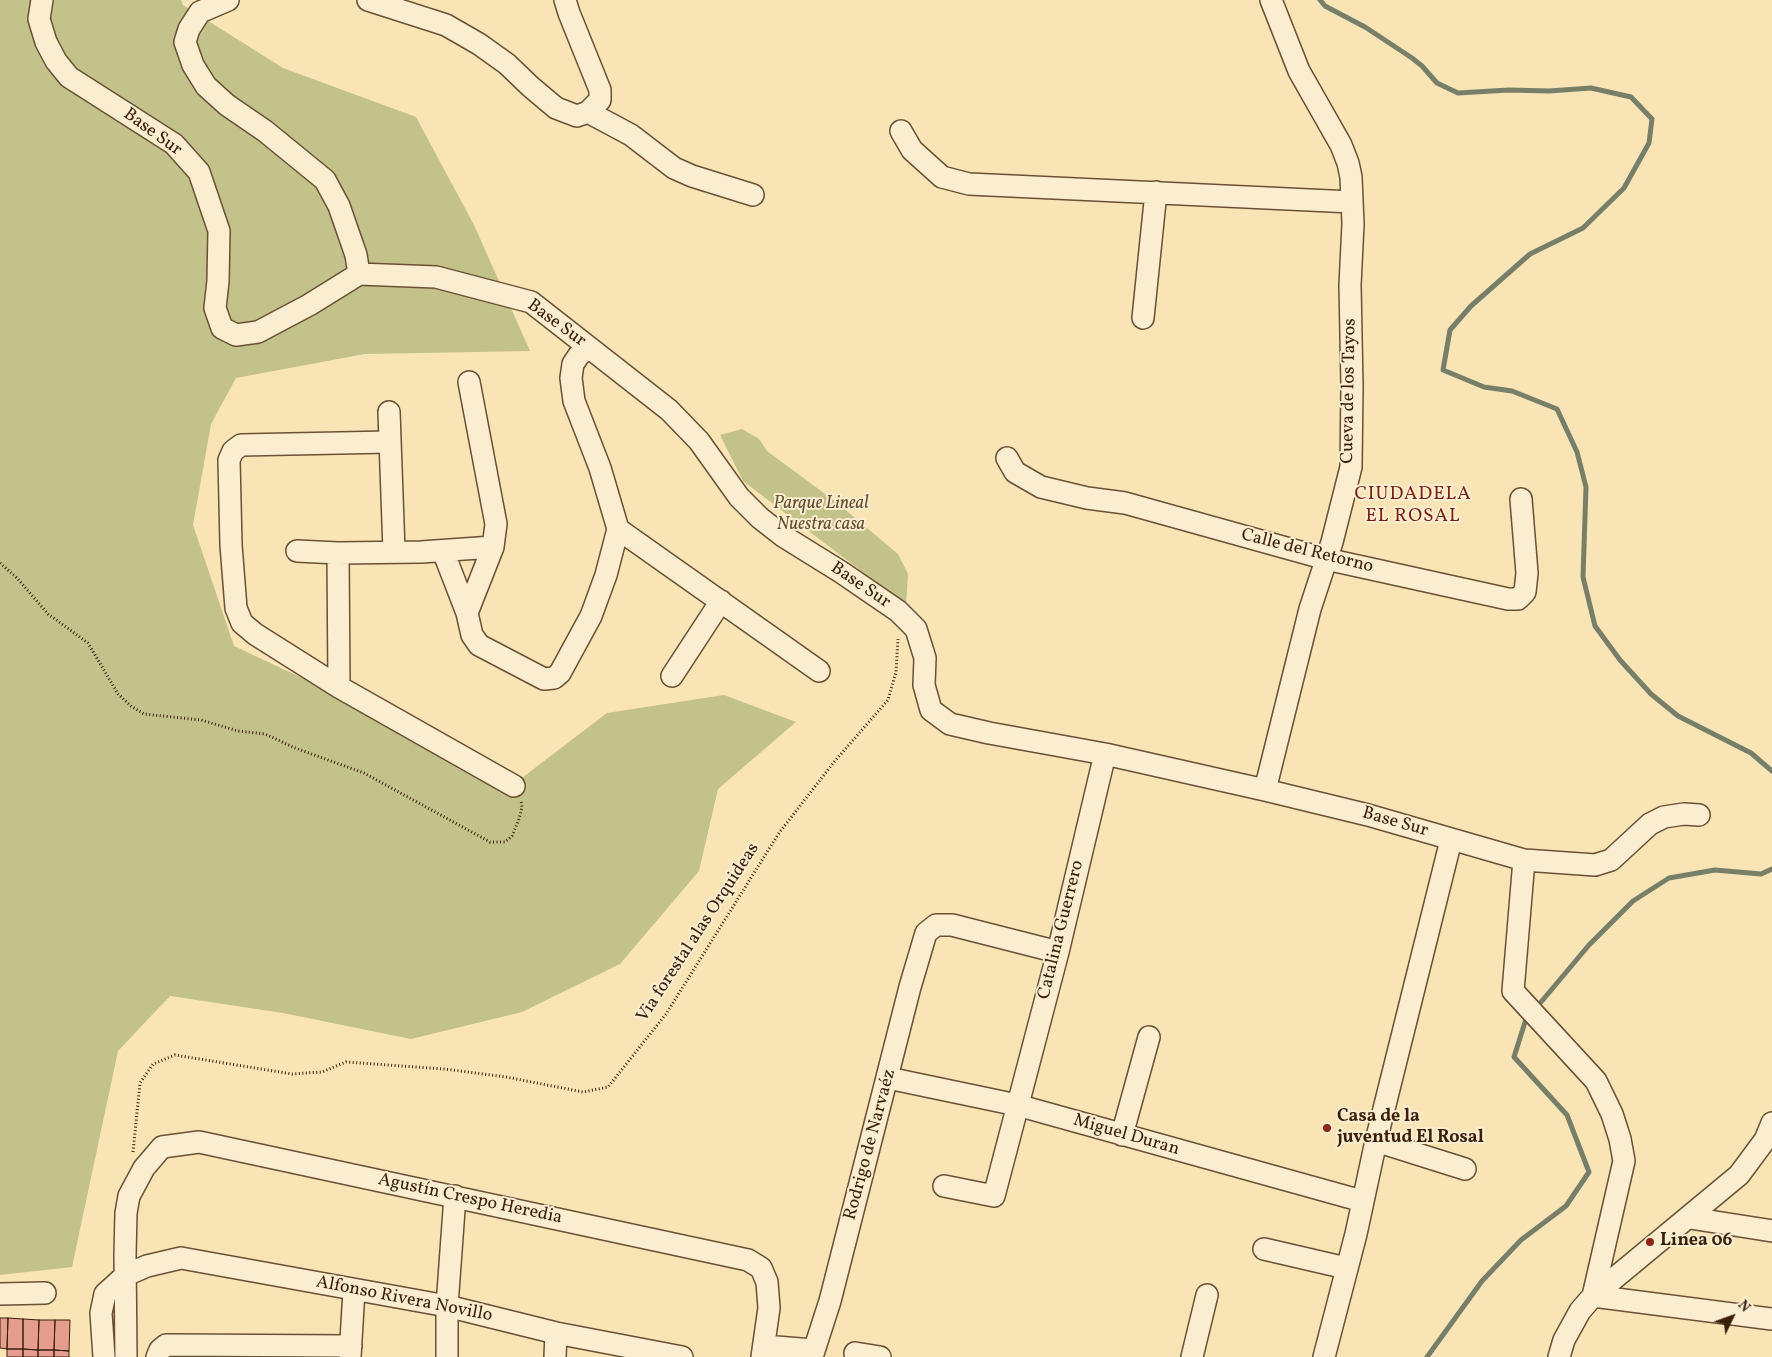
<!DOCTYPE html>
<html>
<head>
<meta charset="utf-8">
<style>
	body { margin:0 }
	#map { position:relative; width:1772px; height:1357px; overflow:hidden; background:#f9e4b6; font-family:Vollkorn,serif }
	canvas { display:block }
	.north { position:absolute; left:1707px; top:1292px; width:50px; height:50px; -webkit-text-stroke:4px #fbedd0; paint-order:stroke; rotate:48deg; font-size:14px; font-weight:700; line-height:20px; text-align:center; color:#3b1f0a }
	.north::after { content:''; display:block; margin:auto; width:18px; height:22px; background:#3b1f0a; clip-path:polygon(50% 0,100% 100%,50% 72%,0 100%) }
</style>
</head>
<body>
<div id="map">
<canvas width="1772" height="1357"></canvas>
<div class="north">N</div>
</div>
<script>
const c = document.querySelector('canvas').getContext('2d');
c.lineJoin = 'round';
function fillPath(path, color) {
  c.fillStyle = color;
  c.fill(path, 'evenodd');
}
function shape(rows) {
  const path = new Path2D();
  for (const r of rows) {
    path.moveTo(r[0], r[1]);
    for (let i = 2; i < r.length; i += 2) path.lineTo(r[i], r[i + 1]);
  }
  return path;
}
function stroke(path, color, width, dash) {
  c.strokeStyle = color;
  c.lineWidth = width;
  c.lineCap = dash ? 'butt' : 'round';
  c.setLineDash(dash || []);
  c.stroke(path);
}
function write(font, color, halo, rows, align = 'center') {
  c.font = font + ' Vollkorn,serif';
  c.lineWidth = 4;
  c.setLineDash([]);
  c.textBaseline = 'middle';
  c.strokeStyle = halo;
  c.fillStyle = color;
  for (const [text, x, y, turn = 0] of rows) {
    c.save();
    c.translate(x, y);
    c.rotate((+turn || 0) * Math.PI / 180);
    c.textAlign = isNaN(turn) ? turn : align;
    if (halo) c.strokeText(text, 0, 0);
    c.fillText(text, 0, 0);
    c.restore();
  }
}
fillPath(shape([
	[0,0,181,0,183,5,283,68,416,117,474,225,530,351,365,354,236,378,211,424,193,525,234,646,366,708,510,787,607,713,724,695,796,722,718,789,699,871,620,964,522,1012,411,1039,283,1013,170,996,118,1051,72,1267,0,1275],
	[742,429,759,439,767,451,836,502,898,554,908,574,906,605,743,481,720,435]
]), '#c3c28b');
stroke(shape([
	[1320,0,1325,6,1365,27,1412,58,1422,66,1437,83,1458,93,1509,90,1549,91,1591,88,1631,97,1652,119,1649,143,1624,188,1583,228,1530,254,1471,306,1450,330,1443,370,1484,387,1512,391,1557,409,1577,452,1586,487,1583,577,1595,626,1620,660,1651,694,1678,716,1751,753,1772,771],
	[1536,1008,1589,945,1633,901,1669,878,1715,870,1761,874,1772,869],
	[1427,1357,1482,1281,1521,1240,1566,1206,1589,1172,1567,1115,1514,1057,1526,1019,1529,1016]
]), '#777f69', 5);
const building = shape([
	[0,1318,8,1318,7,1349,0,1348,0,1318],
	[8,1318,23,1319,23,1349,7,1349,8,1318],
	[23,1319,39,1320,38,1350,23,1349,23,1319],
	[39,1320,55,1320,54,1350,38,1350,39,1320],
	[55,1320,70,1320,69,1351,54,1350,55,1320],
	[7,1349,23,1349,23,1357,7,1357,7,1349],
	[23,1349,38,1350,38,1357,23,1357,23,1349],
	[38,1350,54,1350,54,1357,38,1357,38,1350],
	[54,1350,69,1351,69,1357,54,1357,54,1350]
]);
fillPath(building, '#e59e8d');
stroke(building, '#3b1f0a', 1);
const minor = shape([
	[42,0,39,19,46,42,56,61,69,77,174,144,199,172,219,231,218,281,215,308,222,328,236,335,258,332,309,305,359,274,436,277,531,302,669,410,699,441,739,497,760,518,783,536,841,572,898,611,916,629,925,658,924,685,931,710,950,724,989,733,1105,754,1265,790,1368,815,1524,860,1595,865,1611,860,1650,824,1664,817,1684,814,1699,815],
	[228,0,200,12,189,29,185,42,193,65,206,86,227,105,265,131,325,180,339,206,356,255,359,274],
	[368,0,446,25,479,44,507,64,531,87,556,108,577,116,588,112,600,100,600,90,569,13,565,0],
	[588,112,631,135,674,168,692,176,753,195],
	[901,131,912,150,942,177,969,184,1352,202],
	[1143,318,1156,192],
	[389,412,394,551],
	[389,442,241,445,233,451,229,460,231,545,236,608,242,623,255,634,339,687,514,786],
	[1007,458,1015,472,1041,487,1087,498,1125,503,1326,559,1508,599,1518,599,1525,592,1527,573,1521,499],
	[618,529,819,671],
	[297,551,338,553,421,552,493,547],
	[443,551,467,613,472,635,479,645,544,679,554,678,560,673,591,616,606,575,618,529,600,468,574,401,571,378,573,364,579,355,588,348],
	[338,553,339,687],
	[467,613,493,547,496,524,469,382],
	[672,676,721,601],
	[1265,790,1310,609,1332,542,1351,467,1352,386,1350,285,1353,224,1351,177,1348,163,1341,145,1299,71,1271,0],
	[1524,860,1513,991,1596,1081,1612,1114,1620,1139,1624,1161,1593,1296,1772,1319],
	[888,1078,1017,1105,1362,1201],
	[1122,1135,1149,1037],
	[1376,1141,1465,1169],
	[944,1186,994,1196,1058,952,1105,754],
	[1690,1218,1772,1231],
	[1264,1249,1346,1268],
	[0,1294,45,1293],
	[764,1346,813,1350],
	[855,1353,880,1357],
	[104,1357,101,1313,105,1294,126,1275,147,1266,181,1258,447,1306,556,1333,682,1357],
	[126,1357,125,1255,126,1213,129,1196,144,1168,162,1147,199,1142,748,1260,761,1268,767,1282,769,1308,762,1357],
	[157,1357,160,1350,166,1345,351,1346],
	[350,1357,354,1290],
	[447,1357,447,1306,455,1196],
	[555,1357,556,1333],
	[812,1357,830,1301,910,987,926,933,936,925,952,925,1058,952],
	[1192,1357,1207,1295],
	[1324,1357,1356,1234,1376,1141,1451,840],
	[1559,1357,1564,1340,1580,1311,1593,1296,1739,1175,1765,1140,1772,1123]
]);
stroke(minor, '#6a5035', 24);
stroke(shape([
	[0,563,17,578,48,614,88,643,118,694,131,706,144,714,201,720,238,731,265,734,295,748,364,773,490,842,505,842,512,836,519,819,522,807,521,800],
	[133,1152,140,1083,153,1064,175,1055,292,1074,322,1072,346,1062,445,1069,506,1077,583,1092,608,1087,666,1014,779,833,834,762,888,700,896,672,898,639]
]), '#3b1f0a', 3, [1, 2.5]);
stroke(minor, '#fbedd0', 21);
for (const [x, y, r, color] of [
	[1327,1128,5,"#8f2418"],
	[1650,1242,5,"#8f2418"]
]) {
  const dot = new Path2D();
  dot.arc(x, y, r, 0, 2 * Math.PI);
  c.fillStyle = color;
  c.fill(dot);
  stroke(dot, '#fbedd0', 2);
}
write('18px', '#3b1f0a', '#fbedd0', [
	["Base Sur",152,133,36],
	["Base Sur",556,324,36],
	["Cueva de los Tayos",1350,391,-89],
	["Calle del Retorno",1307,552,14],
	["Base Sur",860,586,34],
	["Base Sur",1395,823,16],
	["Catalina Guerrero",1062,930,-76],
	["Via forestal alas Orquideas",699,933,-57],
	["Miguel Duran",1126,1136,16],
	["Rodrigo de Narvaéz",871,1145,-75],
	["Agustín Crespo Heredia",470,1200,12],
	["Alfonso Rivera Novillo",404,1300,11]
]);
write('italic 18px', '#645031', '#fbedd0', [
	["Parque Lineal",821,505],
	["Nuestra casa",821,526]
]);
write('bold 18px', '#3b1f0a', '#fbedd0', [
	["Casa de la",1337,1118],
	["juventud El Rosal",1337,1139],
	["Linea 06",1660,1242]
], 'left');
c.letterSpacing = '1px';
write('19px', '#7a1f14', '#fbedd0', [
	["CIUDADELA",1413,496],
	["EL ROSAL",1413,518]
]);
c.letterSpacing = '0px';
</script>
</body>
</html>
